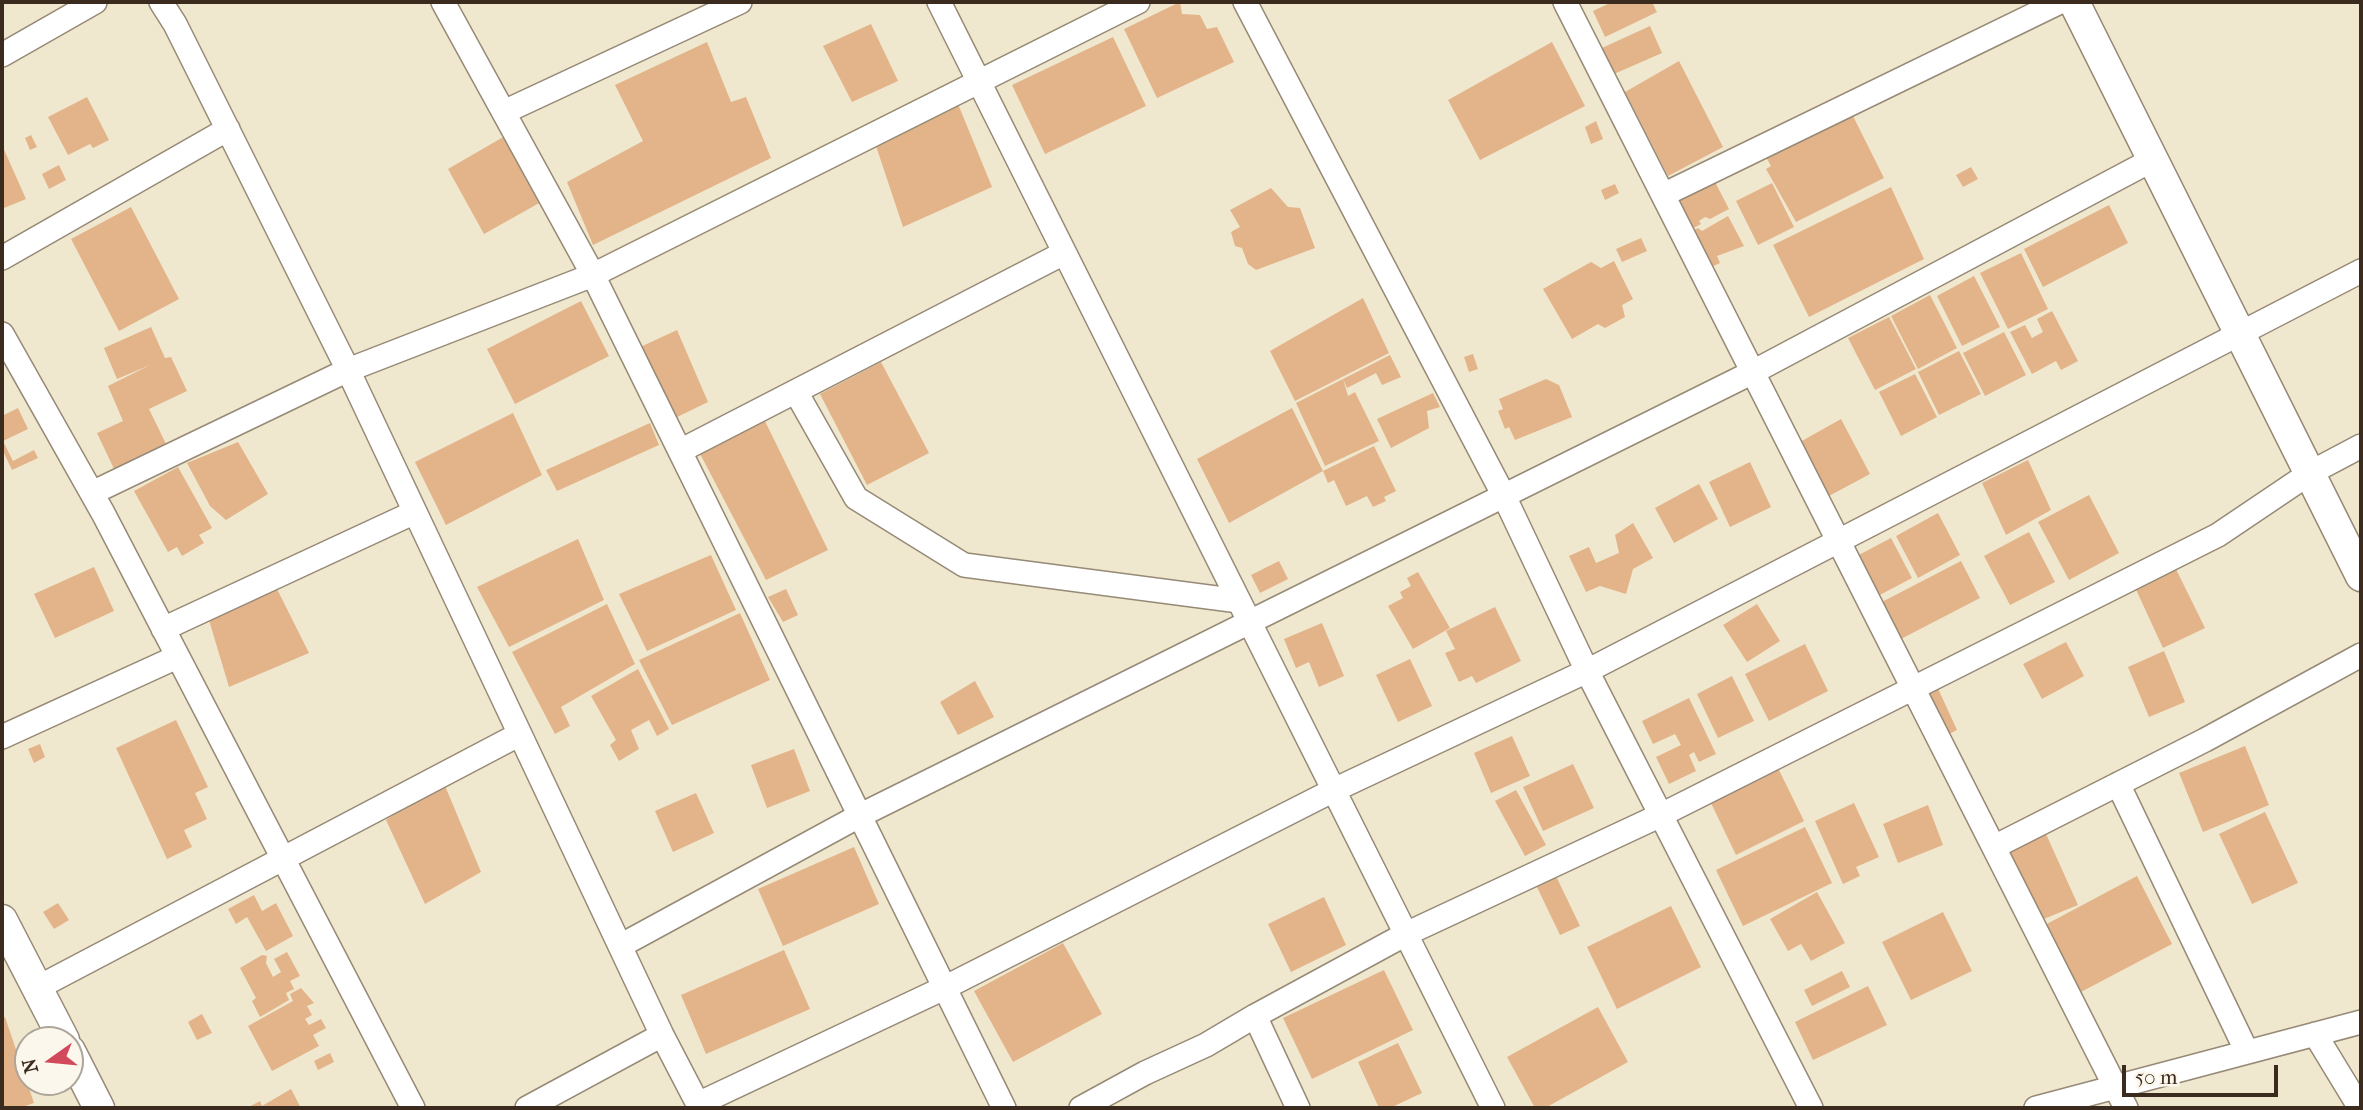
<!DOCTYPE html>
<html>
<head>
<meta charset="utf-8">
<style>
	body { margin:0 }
	#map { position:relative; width:2363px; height:1110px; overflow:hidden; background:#f0e8ce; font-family:"IM FELL French Canon",serif }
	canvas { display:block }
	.frame { position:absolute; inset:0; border:4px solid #3b2a1e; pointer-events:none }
	.north { position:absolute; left:14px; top:1026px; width:70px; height:70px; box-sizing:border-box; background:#fbf7ec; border:2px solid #aea59a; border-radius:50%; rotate:255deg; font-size:19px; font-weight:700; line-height:28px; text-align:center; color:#3b2a1e }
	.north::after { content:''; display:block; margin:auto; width:24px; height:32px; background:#d1495b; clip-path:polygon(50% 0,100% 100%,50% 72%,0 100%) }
	.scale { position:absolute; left:2122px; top:1065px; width:156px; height:32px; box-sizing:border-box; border:4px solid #3b2a1e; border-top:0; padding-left:9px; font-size:21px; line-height:24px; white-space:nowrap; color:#3b2a1e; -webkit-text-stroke:5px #fbf7ec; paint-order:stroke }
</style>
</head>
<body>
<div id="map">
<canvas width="2363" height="1110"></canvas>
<div class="frame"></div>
<div class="north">N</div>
<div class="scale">50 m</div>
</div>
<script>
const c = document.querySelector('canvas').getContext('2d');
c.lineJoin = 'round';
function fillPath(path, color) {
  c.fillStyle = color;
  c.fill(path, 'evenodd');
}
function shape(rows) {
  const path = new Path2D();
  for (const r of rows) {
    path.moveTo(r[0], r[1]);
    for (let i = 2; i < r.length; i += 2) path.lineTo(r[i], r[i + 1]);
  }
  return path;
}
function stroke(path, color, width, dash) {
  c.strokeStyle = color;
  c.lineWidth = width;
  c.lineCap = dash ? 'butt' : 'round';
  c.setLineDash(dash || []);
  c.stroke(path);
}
fillPath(shape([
	[1180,2,1182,14,1200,15,1207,29,1217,27,1234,62,1157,98,1124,29],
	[1612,2,1652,2,1657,12,1605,37,1593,11],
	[871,24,898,81,852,102,823,46],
	[1650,26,1662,53,1614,74,1602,48],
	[1113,37,1146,106,1045,154,1012,85],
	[707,42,731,102,746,97,771,158,593,245,567,182,643,141,615,85],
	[1552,42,1585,106,1480,160,1448,100],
	[1679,61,1723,147,1668,176,1625,92],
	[87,97,109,140,93,148,90,144,68,155,48,117],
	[958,104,992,187,903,227,875,143],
	[1852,114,1884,178,1796,222,1766,169,1771,166,1766,157],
	[1596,121,1603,139,1591,144,1585,127],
	[31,135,37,147,30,150,25,138],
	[505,136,541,202,484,234,448,169],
	[2,145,26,199,4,208,2,203],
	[59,165,66,180,49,189,42,174],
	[1971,167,1978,179,1963,187,1956,175],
	[1714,180,1729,209,1710,219,1705,217,1699,221,1701,224,1688,231,1669,199],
	[1772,183,1794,227,1758,245,1736,201],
	[1615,184,1619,193,1605,200,1601,190],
	[1891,187,1924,259,1809,317,1773,245],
	[1271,188,1288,207,1300,208,1315,248,1256,270,1248,264,1242,248,1235,246,1231,232,1240,227,1230,210],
	[2109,205,2128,243,2043,287,2024,249],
	[131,207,179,299,119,331,71,239],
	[1728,216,1744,246,1717,256,1720,263,1705,270,1688,233,1698,228,1702,231],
	[1641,238,1647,251,1622,262,1616,249],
	[2021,253,2048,309,2008,329,1980,273],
	[1614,261,1633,299,1622,305,1625,317,1605,328,1598,324,1572,339,1543,289,1591,262,1601,268],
	[1974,276,2000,327,1962,346,1937,296],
	[1930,295,1957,348,1918,369,1891,316],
	[1363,298,1389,353,1295,401,1270,351],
	[581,301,609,356,515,404,487,349],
	[2052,311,2078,361,2061,370,2056,361,2032,374,2010,332,2025,325,2032,338,2043,332,2037,319],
	[1889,317,1916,369,1875,390,1848,338],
	[151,327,165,358,171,357,187,391,149,409,167,446,115,471,97,433,123,421,108,386,150,365,117,379,104,348],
	[677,330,708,402,671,420,636,349],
	[2004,332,2026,375,1985,396,1963,353],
	[1959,351,1981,394,1939,415,1918,372],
	[1473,354,1478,369,1469,372,1464,357],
	[1390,355,1401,377,1382,385,1376,373,1347,388,1343,379,1348,396,1355,392,1379,441,1325,466,1296,403],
	[881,362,929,453,867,485,820,394],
	[1915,374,1937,417,1901,436,1879,392],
	[1546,379,1559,385,1572,417,1515,440,1509,427,1505,429,1498,411,1503,409,1499,399],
	[1433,393,1440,407,1427,411,1429,428,1391,448,1377,419],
	[18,408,28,429,3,441,13,461,34,450,38,458,12,470,2,449,2,416],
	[1292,408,1323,471,1374,446,1396,491,1384,497,1386,501,1373,507,1367,496,1346,506,1334,480,1328,483,1323,471,1229,523,1197,459],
	[513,413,542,475,446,525,415,462],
	[763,417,828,550,766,580,697,448],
	[1841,419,1870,474,1829,496,1800,442],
	[650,423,659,445,557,491,546,470],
	[238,442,268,494,226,520,210,506,187,463],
	[2028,460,2051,510,2006,535,1982,483],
	[1750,462,1771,507,1730,527,1709,482],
	[178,467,212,528,199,535,204,543,182,556,177,547,168,552,134,491],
	[1699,484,1718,519,1674,543,1655,508],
	[2089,495,2119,553,2069,580,2038,522],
	[1938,513,1960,555,1918,578,1896,536],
	[1633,523,1653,558,1633,569,1626,594,1600,586,1586,592,1569,556,1589,547,1596,563,1619,553,1615,535],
	[2029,532,2055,582,2010,605,1984,556],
	[1891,538,1912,578,1876,597,1855,557],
	[578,539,604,600,509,647,477,587],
	[711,555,736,610,647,651,619,594],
	[1279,561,1288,579,1260,593,1251,575],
	[1961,561,1980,598,1899,640,1880,603],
	[2172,561,2205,628,2163,648,2132,581],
	[94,567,114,611,55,638,34,594],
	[1418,572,1450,628,1413,649,1388,606,1403,598,1400,592,1411,586,1407,578],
	[277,589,309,653,229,687,209,620],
	[786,589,798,615,783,622,768,597],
	[607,604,635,664,561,707,570,726,555,734,512,652],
	[1757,604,1780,641,1747,662,1723,625],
	[1495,607,1521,661,1476,683,1472,676,1459,682,1445,653,1455,649,1446,631],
	[740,613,770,680,672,725,639,660],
	[1322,623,1344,676,1319,687,1309,662,1296,668,1284,639],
	[2066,642,2084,676,2042,699,2023,664],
	[1805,644,1828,691,1769,721,1745,674],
	[2164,651,2185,702,2149,717,2128,667],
	[1410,659,1432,706,1398,722,1376,675],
	[638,669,669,729,657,736,649,720,631,730,639,749,619,761,610,745,616,740,591,696],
	[1732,676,1754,721,1718,738,1697,694],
	[975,681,994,717,958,735,940,702],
	[1935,682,1957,730,1947,735,1924,687],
	[1689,698,1716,754,1699,762,1694,752,1689,755,1696,771,1669,784,1656,757,1681,745,1675,734,1653,744,1642,721],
	[176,720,208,787,195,793,207,819,184,830,192,847,167,859,116,748],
	[1512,736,1530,776,1491,793,1474,753],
	[40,744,45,757,34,763,28,749],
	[2245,746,2269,805,2203,832,2179,773],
	[794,749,810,791,767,808,751,765],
	[1573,764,1594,808,1543,831,1523,787],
	[1778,768,1804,821,1736,855,1710,801],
	[443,781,481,872,425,904,386,820],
	[1516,790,1546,845,1525,856,1495,801],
	[696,793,714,833,673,852,655,811],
	[1854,803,1879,857,1856,867,1860,876,1843,884,1815,821],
	[1928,805,1943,845,1898,863,1883,824],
	[2265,812,2298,883,2252,904,2219,834],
	[1805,827,1832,883,1743,926,1716,870],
	[2046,834,2078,905,2039,921,2008,851],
	[854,847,879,904,783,946,758,889],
	[1556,876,1580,926,1560,935,1536,885],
	[2137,876,2172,944,2079,993,2043,926],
	[1817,892,1845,943,1811,961,1801,944,1788,951,1770,919],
	[254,895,262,911,276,903,293,936,266,951,247,917,236,924,228,909],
	[1324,897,1346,945,1291,972,1268,924],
	[58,903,69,920,54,929,43,912],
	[1671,906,1701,967,1617,1009,1587,947],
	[1943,912,1972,971,1911,1000,1882,942],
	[1063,943,1102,1014,1013,1062,974,991],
	[784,950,810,1009,706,1054,681,995],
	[287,952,300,976,290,981,294,989,286,993,289,1000,260,1017,252,1001,256,998,240,968,262,955,267,956,266,963,273,977,281,972,274,959],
	[1384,970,1413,1030,1312,1079,1283,1018],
	[1842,971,1850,987,1812,1006,1804,990],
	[1868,986,1887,1025,1813,1060,1795,1022],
	[301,988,314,1003,307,1006,312,1015,305,1019,309,1025,321,1019,326,1028,313,1035,319,1046,272,1071,248,1026,293,1001,290,994],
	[1598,1007,1628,1062,1545,1108,1535,1108,1507,1057],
	[202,1014,212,1033,197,1040,188,1022],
	[5,1017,34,1103,20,1108,2,1108,2,1018],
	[1398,1043,1422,1093,1390,1108,1379,1108,1358,1062],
	[330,1053,334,1062,318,1070,314,1061],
	[291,1089,301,1108,247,1108,260,1101,262,1106]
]), '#e3b38a');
const minor = shape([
	[161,2,175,24,348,370,662,1035,700,1108],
	[443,2,593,275,1004,1108],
	[939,2,1493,1108],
	[1245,2,1505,498,1587,671,1811,1108],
	[1565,2,2126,1108],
	[2,55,95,2],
	[504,112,740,2],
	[1663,195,2060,2],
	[2,258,228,129],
	[2,334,103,513,413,1108],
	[796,392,856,498,964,565,1239,601],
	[680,451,1064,253],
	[92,493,348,370,593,275,1138,2],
	[163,629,415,512],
	[2,737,177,657],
	[2118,784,2247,1052],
	[1994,847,2205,740,2361,655],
	[620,946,859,816,1753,372,2152,160],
	[37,988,520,734],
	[2315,1034,2360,1108],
	[698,1104,944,988,1334,790,1587,671,2361,271],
	[527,1108,662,1035],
	[1081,1108,1145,1073,1206,1045,1255,1016],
	[1298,1108,1255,1016,1406,934,1661,815,2218,535,2310,473,2361,446],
	[2036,1108,2361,1022]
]);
const tertiary = shape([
	[2074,2,2361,576],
	[2,920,64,1040],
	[70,1051,99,1108]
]);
stroke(minor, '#968976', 26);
stroke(tertiary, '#968976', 33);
stroke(minor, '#fff', 23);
stroke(tertiary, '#fff', 30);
</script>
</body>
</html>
